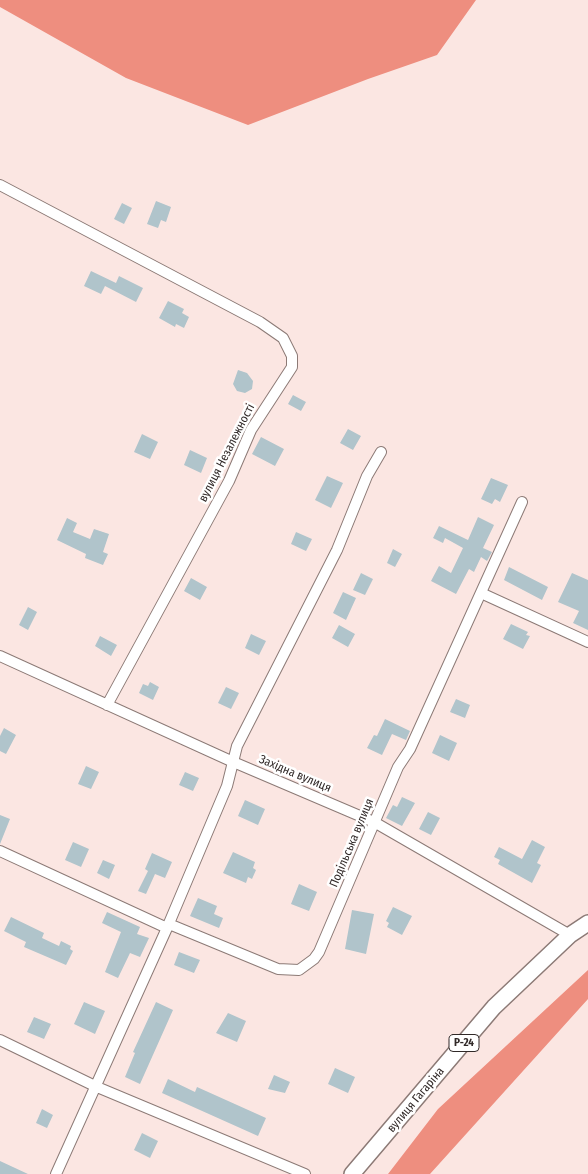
<!DOCTYPE html>
<html>
<head>
<meta charset="utf-8">
<style>
	body { margin:0 }
	canvas { display:block; background:#fbe6e2 }
</style>
</head>
<body>
<canvas width="588" height="1174"></canvas>
<script>
const c = document.querySelector('canvas').getContext('2d');
c.lineJoin = 'round';
function fillPath(path, color) {
  c.fillStyle = color;
  c.fill(path, 'evenodd');
}
function shape(rows) {
  const path = new Path2D();
  for (const r of rows) {
    path.moveTo(r[0], r[1]);
    for (let i = 2; i < r.length; i += 2) path.lineTo(r[i], r[i + 1]);
  }
  return path;
}
function stroke(path, color, width, dash) {
  c.strokeStyle = color;
  c.lineWidth = width;
  c.lineCap = dash ? 'butt' : 'round';
  c.setLineDash(dash || []);
  c.stroke(path);
}
function write(font, color, halo, rows, align = 'center') {
  c.font = font + ' "Fira Sans Condensed",sans-serif';
  c.lineWidth = 5;
  c.setLineDash([]);
  c.textBaseline = 'middle';
  c.strokeStyle = halo;
  c.fillStyle = color;
  for (const [text, x, y, turn = 0] of rows) {
    c.save();
    c.translate(x, y);
    c.rotate((+turn || 0) * Math.PI / 180);
    c.textAlign = isNaN(turn) ? turn : align;
    if (halo) c.strokeText(text, 0, 0);
    c.fillText(text, 0, 0);
    c.restore();
  }
}
fillPath(shape([
	[0,0,476,0,437,55,368,79,248,125,126,78,0,7],
	[588,970,588,999,430,1174,388,1174,438,1109]
]), '#ee8e7f');
fillPath(shape([
	[156,201,171,207,166,222,161,220,158,228,147,224],
	[122,203,132,208,124,224,114,219],
	[91,271,116,283,119,276,143,288,136,302,105,286,101,294,84,286],
	[168,301,184,309,182,313,189,317,184,328,176,324,175,327,159,318],
	[238,370,247,373,253,381,252,389,245,393,237,391,233,384],
	[293,395,306,402,301,411,288,404],
	[348,429,361,436,353,450,340,443],
	[142,434,158,442,150,459,134,452],
	[261,437,284,449,275,466,252,454],
	[190,450,207,458,201,473,184,465],
	[327,476,343,483,331,508,315,500],
	[491,478,508,485,500,502,495,499,492,504,481,499],
	[478,517,494,525,483,548,492,552,487,561,481,557,474,572,469,569,456,594,431,581,439,566,451,573,463,548,445,538,443,543,433,538,439,526,468,540],
	[67,518,77,523,73,532,90,539,94,529,109,534,103,552,108,554,103,565,85,558,86,554,57,540],
	[296,532,312,539,306,551,291,544],
	[393,549,402,554,395,567,387,563],
	[509,567,548,587,542,600,504,580],
	[361,573,373,579,365,595,353,590],
	[572,573,588,580,588,630,573,623,579,611,558,602],
	[191,578,207,587,200,600,184,591],
	[343,592,356,598,346,620,333,613],
	[28,607,37,612,28,630,19,625],
	[511,624,528,632,526,635,530,636,523,649,503,639],
	[339,625,355,634,348,647,332,638],
	[251,634,266,641,259,655,245,648],
	[100,636,117,645,111,656,95,646],
	[150,682,159,687,153,700,139,693,143,684,148,686],
	[226,687,239,693,231,709,218,703],
	[456,699,470,705,465,718,450,712],
	[385,719,410,731,406,740,392,734,382,755,367,748,374,735,377,736],
	[4,728,16,735,6,754,0,751,0,736],
	[440,735,457,743,449,761,432,753],
	[86,766,99,772,91,789,78,784],
	[185,772,199,778,193,791,179,785],
	[402,797,415,803,402,826,386,818,393,805,397,807],
	[245,800,265,809,258,825,238,816],
	[428,812,440,818,431,835,419,829],
	[0,815,10,819,0,844],
	[532,840,545,847,537,863,541,865,532,883,498,864,500,860,494,857,499,847,522,859],
	[73,842,89,849,81,867,65,860],
	[233,852,255,862,253,868,256,870,252,879,248,877,246,883,223,873],
	[152,853,172,862,165,878,155,874,146,894,138,891,148,871,145,869],
	[103,860,115,865,109,879,97,873],
	[299,884,317,892,309,911,291,904],
	[198,898,217,906,214,914,223,918,219,928,190,916],
	[393,907,412,916,402,935,387,927,389,923,386,921],
	[352,910,374,914,366,954,345,949],
	[107,912,140,927,137,934,149,938,140,957,130,953,118,978,105,972,121,932,102,923],
	[11,917,44,933,42,938,59,946,61,941,71,946,70,949,73,951,66,965,24,947,26,942,4,931],
	[179,952,200,960,194,973,174,965],
	[84,1002,105,1011,95,1034,74,1024],
	[156,1002,173,1010,140,1084,125,1077,135,1053,133,1052],
	[228,1013,246,1021,237,1042,216,1033],
	[34,1017,51,1024,44,1039,27,1032],
	[335,1068,355,1077,348,1093,328,1084],
	[274,1075,290,1082,285,1093,268,1089],
	[168,1079,195,1092,197,1087,266,1118,258,1136,162,1093],
	[42,1109,53,1115,47,1128,36,1123],
	[142,1133,158,1141,150,1158,134,1150],
	[0,1161,28,1174,0,1174]
]), '#b0c4cb');
const street = shape([
	[0,185,260,322,283,338,292,356,292,367,251,430,229,481,107,705],
	[481,593,588,642],
	[0,656,231,761,374,822,570,935],
	[0,851,167,928],
	[169,924,278,969,299,970,314,959,319,952,398,767,410,749,522,502],
	[0,1040,97,1087,305,1174],
	[56,1174,167,928,227,786,237,746,337,550,367,476,381,452]
]);
const primary = shape([
	[352,1174,494,1007,570,935,588,923]
]);
stroke(street, '#8c7a76', 12);
stroke(primary, '#8c7a76', 18);
stroke(street, '#fff', 10);
stroke(primary, '#fff', 15);
for (const [x, y, w] of [
	[464,1043,30]
]) {
  const box = new Path2D();
  box.roundRect(x - w / 2, y - 8.5, w, 17, 4);
  c.fillStyle = '#fff';
  c.fill(box);
  stroke(box, '#312928', 1);
}
write('bold 11px', '#312928', null, [
	["Р-24",464,1043]
]);
write('12px', '#312928', '#fff', [
	["вулиця Незалежності",227,453,-63],
	["Західна вулиця",295,774,23],
	["Подільська вулиця",352,843,-67],
	["вулиця Гагаріна",416,1100,-50]
]);
</script>
</body>
</html>
